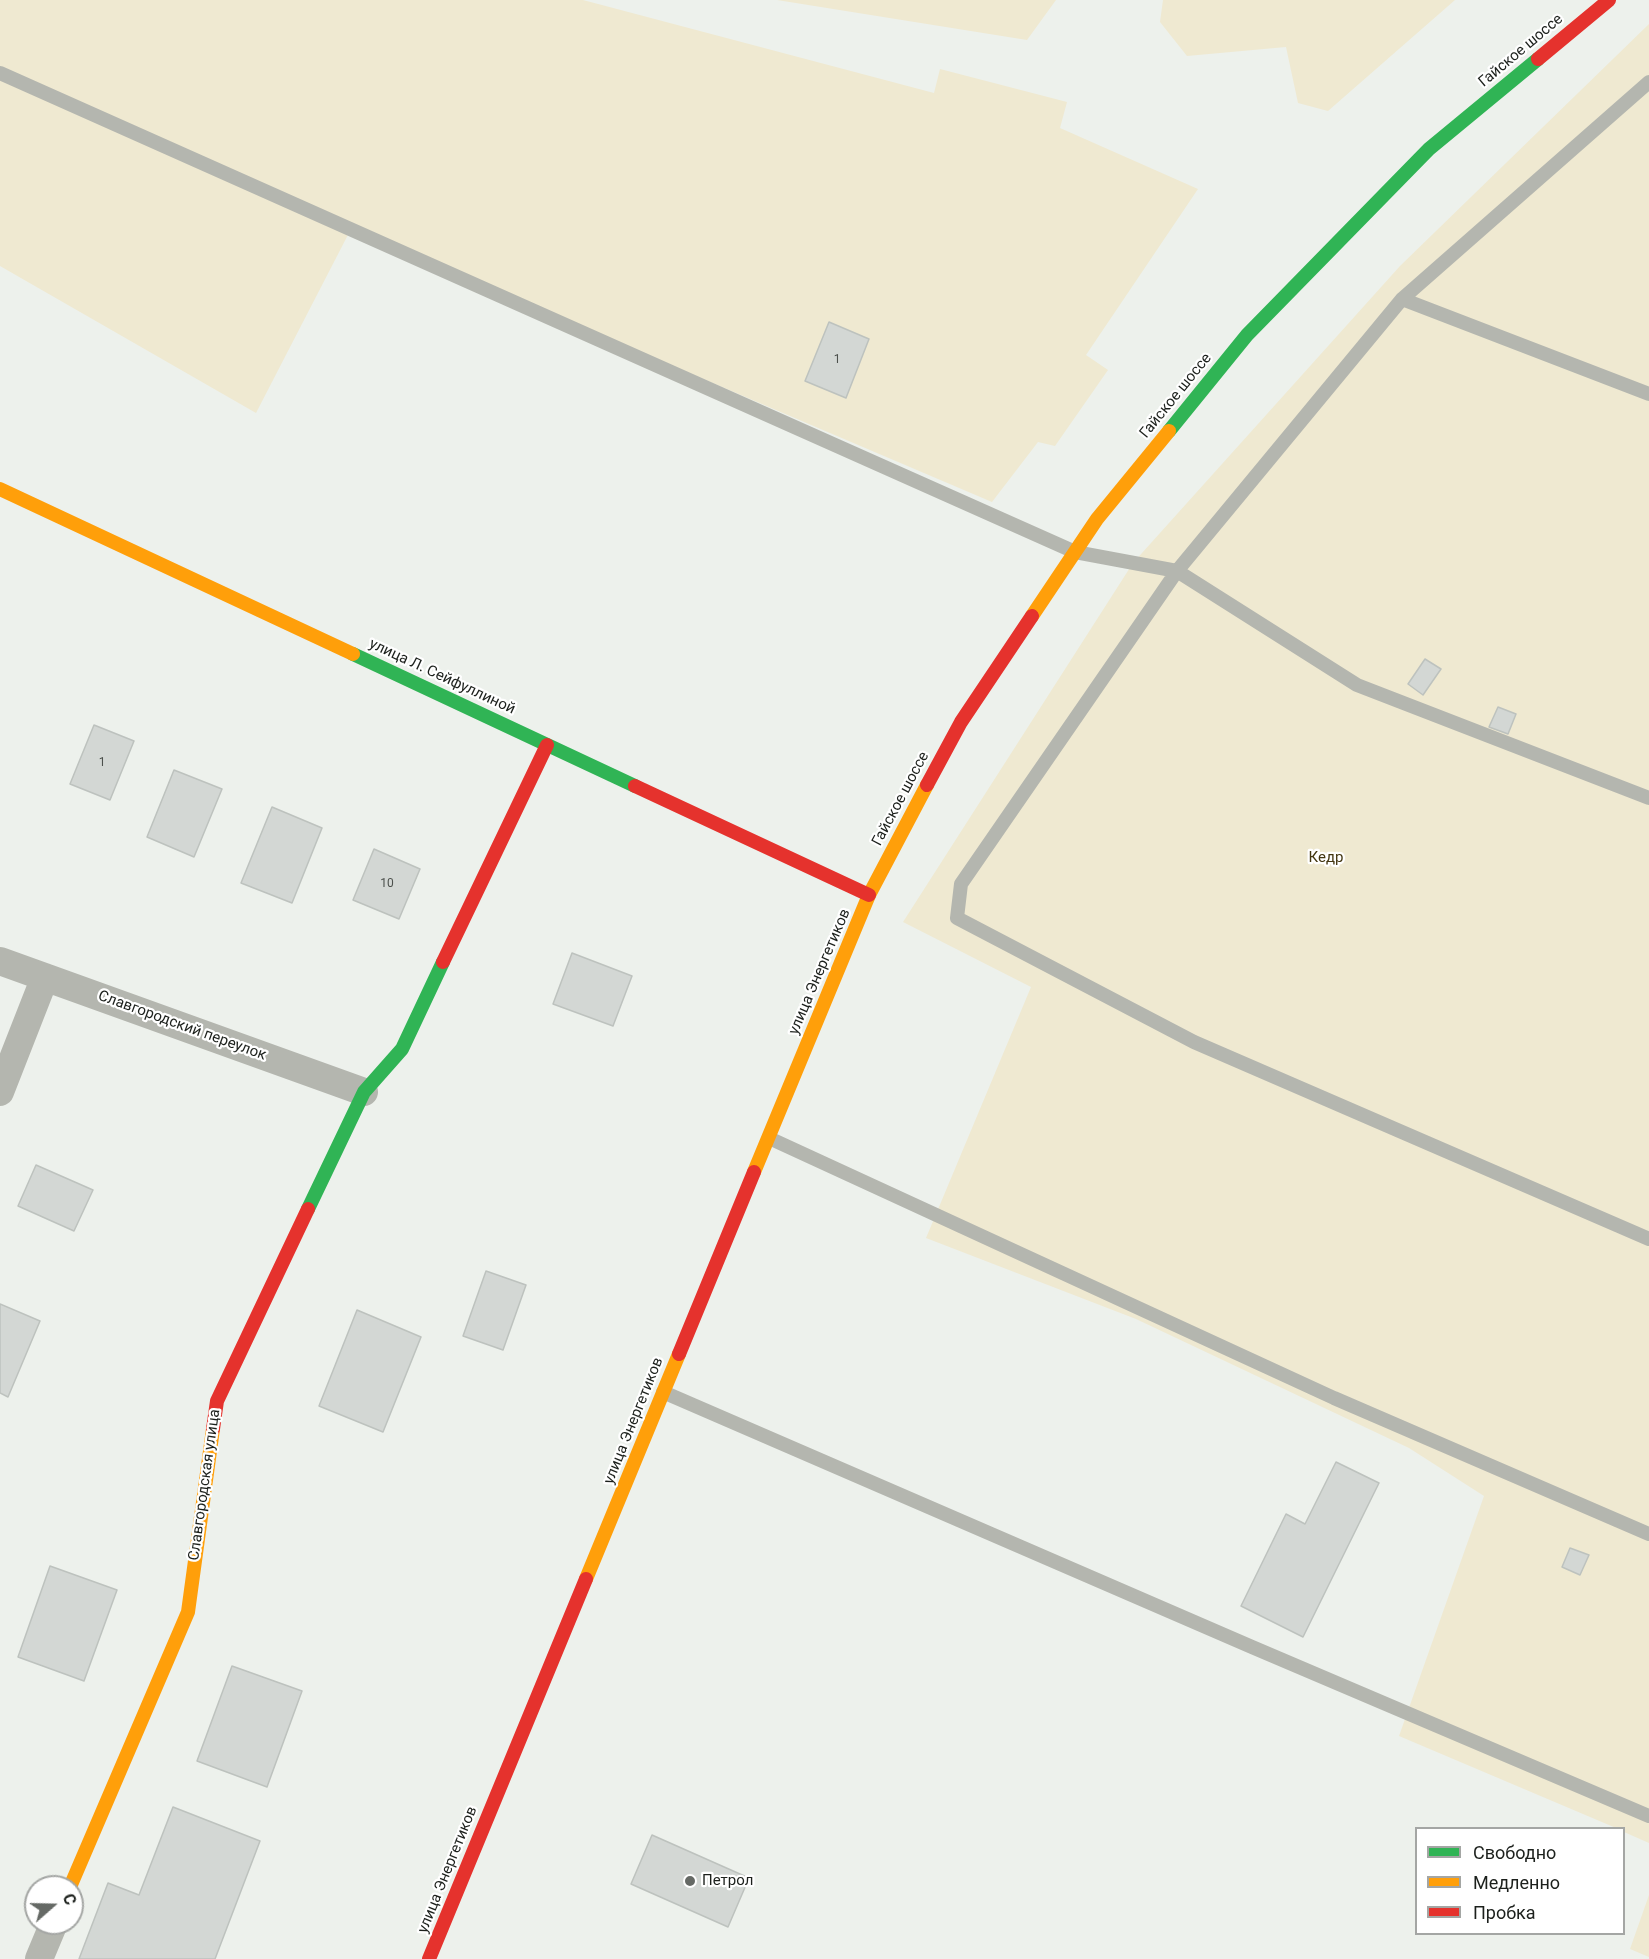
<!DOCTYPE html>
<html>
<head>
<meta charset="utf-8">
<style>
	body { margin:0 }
	#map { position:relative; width:1649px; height:1959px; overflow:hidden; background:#edf1ec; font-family:Roboto,sans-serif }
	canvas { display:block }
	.legend { position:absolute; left:1415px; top:1827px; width:210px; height:108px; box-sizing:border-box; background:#fff; border:2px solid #a4a6a4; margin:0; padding:8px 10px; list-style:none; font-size:18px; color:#1c201c }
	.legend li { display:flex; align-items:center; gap:12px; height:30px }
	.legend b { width:30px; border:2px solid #a4a6a4 }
	.north { position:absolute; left:24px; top:1875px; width:60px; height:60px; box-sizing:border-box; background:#fff; border:2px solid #a4a6a4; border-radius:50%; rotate:70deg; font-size:16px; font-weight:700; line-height:24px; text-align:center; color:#1c201c }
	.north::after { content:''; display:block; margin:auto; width:21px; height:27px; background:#656965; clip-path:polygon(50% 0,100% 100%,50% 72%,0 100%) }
</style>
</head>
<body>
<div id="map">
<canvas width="1649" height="1959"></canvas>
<ul class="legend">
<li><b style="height:8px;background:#30b455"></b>Свободно</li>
<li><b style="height:8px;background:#ff9f0a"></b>Медленно</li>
<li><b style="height:8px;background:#e5322d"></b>Пробка</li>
</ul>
<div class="north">С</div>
</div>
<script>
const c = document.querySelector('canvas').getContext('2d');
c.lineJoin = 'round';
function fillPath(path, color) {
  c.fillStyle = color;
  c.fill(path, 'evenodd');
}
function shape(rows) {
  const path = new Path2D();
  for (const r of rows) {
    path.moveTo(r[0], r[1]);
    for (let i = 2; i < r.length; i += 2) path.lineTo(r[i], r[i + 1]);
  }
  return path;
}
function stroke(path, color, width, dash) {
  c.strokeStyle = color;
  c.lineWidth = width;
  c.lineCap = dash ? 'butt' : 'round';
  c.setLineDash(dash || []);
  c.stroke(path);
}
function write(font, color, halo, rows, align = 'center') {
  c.font = font + ' Roboto,sans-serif';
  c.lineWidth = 4.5;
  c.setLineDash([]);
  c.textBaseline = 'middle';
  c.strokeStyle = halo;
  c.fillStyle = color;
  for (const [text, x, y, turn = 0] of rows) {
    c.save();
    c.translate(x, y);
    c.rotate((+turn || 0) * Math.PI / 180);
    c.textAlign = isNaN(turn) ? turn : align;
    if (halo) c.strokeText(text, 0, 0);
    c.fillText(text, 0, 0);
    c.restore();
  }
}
fillPath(shape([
	[0,0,583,0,934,93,940,69,1067,102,1060,128,1198,189,1086,355,1108,370,1055,446,1038,442,992,502,351,229,256,413,0,266],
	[777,0,1056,0,1027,40],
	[1163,0,1455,0,1328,111,1298,103,1286,47,1187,56,1160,22],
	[1649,24,1649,1843,1624,1832,1624,1828,1616,1828,1399,1736,1484,1496,1409,1448,1136,1319,926,1238,1031,987,903,922,1133,563,1400,266],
	[1649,1895,1649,1957,1630,1949]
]), '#efe9d1');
const building = shape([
	[829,322,869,339,846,398,805,381,829,322],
	[1425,659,1441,669,1423,695,1408,684,1425,659],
	[1498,707,1516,714,1508,734,1489,727,1498,707],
	[94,725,134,741,110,800,70,784,94,725],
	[174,770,222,789,194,857,147,837,174,770],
	[272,807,322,828,292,903,241,883,272,807],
	[374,849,420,869,399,919,353,900,374,849],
	[572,953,632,976,613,1026,553,1004,572,953],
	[36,1165,93,1190,74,1231,18,1206,36,1165],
	[486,1271,526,1285,503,1350,463,1336,486,1271],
	[0,1304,40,1321,8,1397,0,1393,0,1304],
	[357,1310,421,1337,383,1432,319,1406,357,1310],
	[1336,1462,1379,1483,1303,1637,1241,1606,1286,1514,1305,1524,1336,1462],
	[1570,1548,1589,1555,1580,1575,1562,1567,1570,1548],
	[50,1566,117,1590,84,1681,18,1657,50,1566],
	[232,1666,302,1691,267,1787,197,1761,232,1666],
	[173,1807,260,1841,215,1959,79,1959,108,1883,139,1895,173,1807],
	[652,1835,749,1878,728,1927,631,1884,652,1835]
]);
fillPath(building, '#d3d7d4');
stroke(building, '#bdc2be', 1.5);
stroke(shape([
	[0,73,1075,552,1177,571,1402,299,1649,82],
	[1402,299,1649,394],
	[1649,798,1357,685,1177,571,961,884,957,918,1194,1042,1649,1239],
	[769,1138,1334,1398,1649,1534],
	[663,1392,1252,1647,1649,1816]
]), '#b4b6af', 14);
stroke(shape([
	[0,961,364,1092],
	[0,1092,45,977],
	[39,1959,54,1923]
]), '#b4b6af', 28);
stroke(shape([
	[1169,431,1247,335,1429,149,1538,59],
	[353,654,635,786],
	[308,1209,364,1092,402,1049,443,962]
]), '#30b455', 14);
stroke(shape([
	[0,489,353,654],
	[1032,616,1097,519,1169,431],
	[754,1172,869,895,927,785],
	[586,1579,679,1354],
	[70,1887,188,1612,213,1429]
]), '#ff9f0a', 14);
stroke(shape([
	[1538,59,1609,0],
	[927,785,961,722,1032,616],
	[635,786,869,895],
	[443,962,547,745],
	[679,1354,754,1172],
	[213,1429,217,1401,308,1209],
	[429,1959,586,1579]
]), '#e5322d', 14);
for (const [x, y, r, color] of [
	[690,1881,6,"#656965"]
]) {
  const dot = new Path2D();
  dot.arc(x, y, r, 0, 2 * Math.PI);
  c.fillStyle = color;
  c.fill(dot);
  stroke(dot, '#fff', 2);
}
write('12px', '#4c504c', null, [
	["1",837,360],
	["1",102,763],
	["10",387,884]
]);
write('15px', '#1c201c', '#fff', [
	["Гайское шоссе",1521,51,-40],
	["Гайское шоссе",1176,396,-51],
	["улица Л. Сейфуллиной",442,677,25],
	["Гайское шоссе",901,799,-62],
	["улица Энергетиков",820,972,-67],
	["Славгородский переулок",182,1026,20],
	["улица Энергетиков",634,1421,-68],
	["Славгородская улица",205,1485,-82],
	["улица Энергетиков",448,1870,-68]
]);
write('15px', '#433611', '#fff', [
	["Кедр",1326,858]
]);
write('15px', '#1c201c', '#fff', [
	["Петрол",702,1881]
], 'left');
</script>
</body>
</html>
